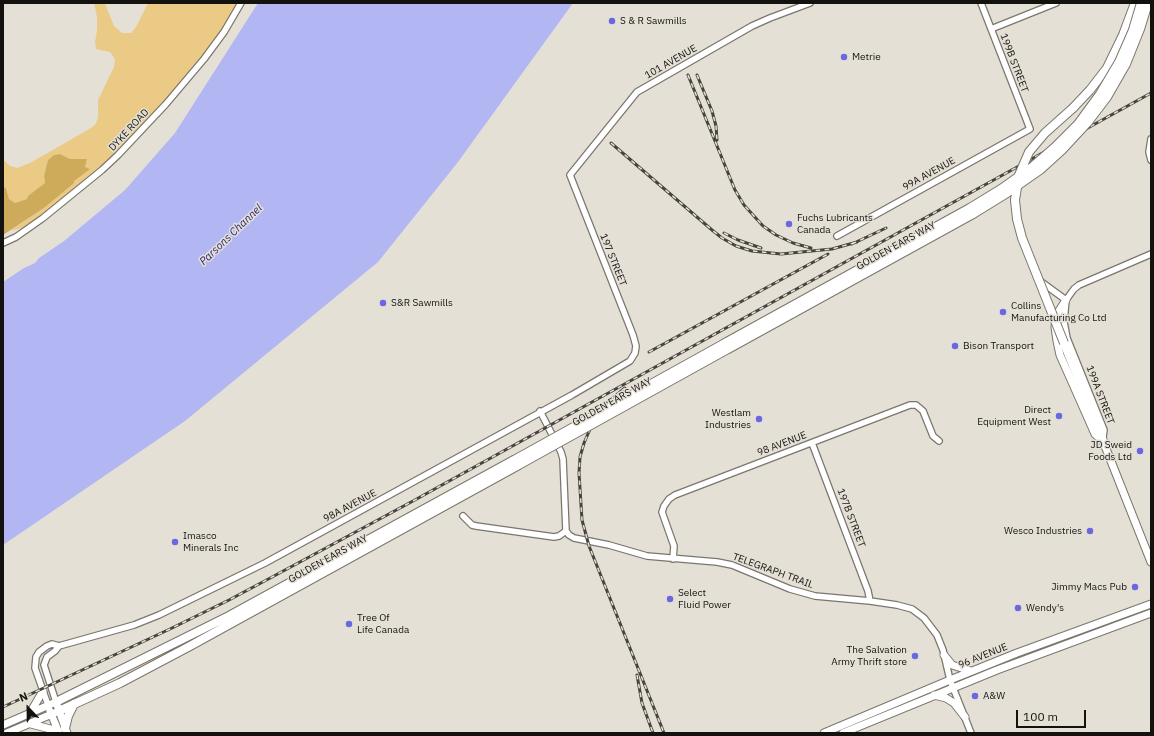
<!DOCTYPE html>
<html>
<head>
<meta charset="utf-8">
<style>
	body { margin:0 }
	#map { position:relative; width:1154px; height:736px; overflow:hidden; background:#e4e0d6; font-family:"IBM Plex Sans",sans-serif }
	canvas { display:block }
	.frame { position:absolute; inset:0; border:4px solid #14120f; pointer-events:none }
	.north { position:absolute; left:8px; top:688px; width:40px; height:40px; -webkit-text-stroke:3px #e4e0d6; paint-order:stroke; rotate:338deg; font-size:11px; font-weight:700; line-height:16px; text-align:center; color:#14120f }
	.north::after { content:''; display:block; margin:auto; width:14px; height:18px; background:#14120f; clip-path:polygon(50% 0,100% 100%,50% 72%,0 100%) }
	.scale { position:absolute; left:1016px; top:710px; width:70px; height:18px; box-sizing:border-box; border:2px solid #14120f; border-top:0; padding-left:5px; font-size:12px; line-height:14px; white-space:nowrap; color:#14120f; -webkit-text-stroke:3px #e4e0d6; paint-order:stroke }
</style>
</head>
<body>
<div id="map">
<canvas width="1154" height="736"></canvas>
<div class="frame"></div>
<div class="north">N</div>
<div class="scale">100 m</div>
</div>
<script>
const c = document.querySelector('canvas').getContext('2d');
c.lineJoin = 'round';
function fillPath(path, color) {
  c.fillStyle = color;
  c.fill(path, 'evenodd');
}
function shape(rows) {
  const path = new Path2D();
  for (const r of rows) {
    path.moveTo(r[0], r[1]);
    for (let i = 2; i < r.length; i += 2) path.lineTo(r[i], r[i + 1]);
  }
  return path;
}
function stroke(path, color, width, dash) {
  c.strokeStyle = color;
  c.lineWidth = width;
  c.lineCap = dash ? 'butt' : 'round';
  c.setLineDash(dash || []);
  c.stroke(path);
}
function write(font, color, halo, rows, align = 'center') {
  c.font = font + ' "IBM Plex Sans",sans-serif';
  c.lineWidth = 3;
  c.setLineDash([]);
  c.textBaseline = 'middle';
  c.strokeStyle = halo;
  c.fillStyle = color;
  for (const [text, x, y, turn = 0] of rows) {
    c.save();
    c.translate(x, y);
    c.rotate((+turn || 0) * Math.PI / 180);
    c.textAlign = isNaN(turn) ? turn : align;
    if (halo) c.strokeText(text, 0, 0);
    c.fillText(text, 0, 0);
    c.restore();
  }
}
fillPath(shape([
	[94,3,105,3,114,26,122,33,131,33,136,27,148,3,239,3,211,46,169,97,127,142,97,171,43,214,26,227,10,231,44,208,74,181,85,167,87,159,70,159,60,154,54,155,48,160,44,176,45,183,27,199,15,203,9,199,6,188,3,187,3,159,10,166,17,168,30,163,91,128,96,124,98,117,98,100,114,67,115,60,113,56,110,52,96,49,95,42,97,31,97,17],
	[245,613,122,678,122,677,163,653]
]), '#eaca84');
fillPath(shape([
	[60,154,70,159,87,159,85,167,90,169,74,181,74,183,44,208,3,235,3,187,6,188,9,199,15,203,27,199,28,196,45,183,44,176,48,160,54,155]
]), '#cdab5a');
fillPath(shape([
	[258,3,573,3,458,162,378,262,185,421,3,545,3,282,24,268,35,263,39,258,64,241,125,190,175,133]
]), '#b2b7f4');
const minor = shape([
	[991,29,1056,3],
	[1151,139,1149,152,1151,160],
	[837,236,1030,129,981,3],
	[3,243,16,237,43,218,102,170,118,155,166,104,204,59,224,32,241,3],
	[1040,281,1066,300],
	[540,411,561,452,563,459,566,531,569,535,574,538,609,545,647,556,717,562,732,565,790,589,815,596,870,601,897,605,912,609,924,618,937,635,943,650,950,680,971,733],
	[1103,437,1104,430,1067,338,1064,322,1066,300,1074,289,1079,285,1151,254],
	[812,443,868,591,870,601],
	[463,516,472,525,476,526,554,537,559,536,566,531],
	[673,559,674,546,662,512,664,506,669,499,675,495,910,405,916,405,923,411,933,436,939,441],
	[56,702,44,665,47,657,55,651,59,646],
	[48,705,35,668,36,657,39,652,47,646,52,644,59,646,134,625,159,615,265,563,572,395,630,361,635,353,636,346,633,335,570,175,637,92,752,26,770,18,810,3]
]);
const major = shape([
	[1066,300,1057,314,1055,327,1057,341,1060,355,1095,434,1103,441,1151,562],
	[944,655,952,665,971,671],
	[934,695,946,698,954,703,965,717],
	[50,711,59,733],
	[30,713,43,691],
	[31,724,58,731],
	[3,725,56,702,67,733],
	[7,733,59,711],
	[824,733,950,680,1017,653,1151,604],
	[843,733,997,670,1151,613]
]);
const highway = shape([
	[1073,108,1090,90,1107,68,1123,35,1135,3],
	[725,343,970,208],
	[1064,343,1103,441],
	[728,349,973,214],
	[56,702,229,616,514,460],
	[59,711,120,683,190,646,517,466],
	[65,728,68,716,74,704]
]);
stroke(minor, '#7a766d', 8);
stroke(major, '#7a766d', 9);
stroke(highway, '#7a766d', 10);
stroke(minor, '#fff', 5.5);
stroke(major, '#fff', 7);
stroke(highway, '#fff', 8);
const rail = shape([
	[688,75,735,190,744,205,763,226,776,235,793,243,811,248],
	[697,75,712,111,716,126,717,140],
	[611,143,712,230,722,238,736,246,752,251,781,254,832,249,857,242],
	[724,233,738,240,761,248],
	[852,244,886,228],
	[649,352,828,254],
	[625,388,609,401,600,411,594,420,584,443,580,457,579,473,582,520,589,546,664,733],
	[637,675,642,703,653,733],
	[3,707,170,629,229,600,274,576,413,501,1151,93]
]);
stroke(rail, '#47443f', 3);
stroke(rail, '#e4e0d6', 1.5, [4.5]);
const highwayBridge = shape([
	[970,208,1001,189,1032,167,1055,147,1078,124,1100,94,1119,62,1133,30,1141,3],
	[973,214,1007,193,1040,170,1062,150,1088,122,1107,97,1126,64,1140,29,1148,3],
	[1064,343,1022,238,1017,219,1015,200,1019,175,1029,152,1045,133,1073,108],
	[514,460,725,343],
	[517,466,728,349]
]);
stroke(highwayBridge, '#7a766d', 10, []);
stroke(highwayBridge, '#fff', 8);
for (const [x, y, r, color] of [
	[612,21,4,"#6a67e0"],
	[844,57,4,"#6a67e0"],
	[789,224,4,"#6a67e0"],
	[383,303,4,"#6a67e0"],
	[1003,312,4,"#6a67e0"],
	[955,346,4,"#6a67e0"],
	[1059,416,4,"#6a67e0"],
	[759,419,4,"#6a67e0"],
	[1140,451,4,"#6a67e0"],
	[1090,531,4,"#6a67e0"],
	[175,542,4,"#6a67e0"],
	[1135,587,4,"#6a67e0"],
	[670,599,4,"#6a67e0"],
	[1018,608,4,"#6a67e0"],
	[349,624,4,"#6a67e0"],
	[915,656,4,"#6a67e0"],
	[975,696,4,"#6a67e0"]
]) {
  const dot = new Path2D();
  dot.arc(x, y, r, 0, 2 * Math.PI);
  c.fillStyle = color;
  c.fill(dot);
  stroke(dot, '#e4e0d6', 1.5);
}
write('10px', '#14120f', '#e4e0d6', [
	["S & R Sawmills",620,21],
	["Metrie",852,57],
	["Fuchs Lubricants",797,218],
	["Canada",797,230],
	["S&R Sawmills",391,303],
	["Collins",1011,306],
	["Manufacturing Co Ltd",1011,318],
	["Bison Transport",963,346],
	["Direct",1051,410,"right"],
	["Equipment West",1051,422,"right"],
	["Westlam",751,413,"right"],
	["Industries",751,425,"right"],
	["JD Sweid",1132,445,"right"],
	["Foods Ltd",1132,457,"right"],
	["Wesco Industries",1082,531,"right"],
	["Imasco",183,536],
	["Minerals Inc",183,548],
	["Jimmy Macs Pub",1127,587,"right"],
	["Select",678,593],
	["Fluid Power",678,605],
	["Wendy's",1026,608],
	["Tree Of",357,618],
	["Life Canada",357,630],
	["The Salvation",907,650,"right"],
	["Army Thrift store",907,662,"right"],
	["A&W",983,696]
], 'left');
write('10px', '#14120f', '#e4e0d6', [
	["101 AVENUE",671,62,-30],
	["199B STREET",1014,63,69],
	["DYKE ROAD",129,130,-47],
	["99A AVENUE",929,174,-29],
	["GOLDEN EARS WAY",896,246,-29],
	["197 STREET",613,260,68],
	["199A STREET",1100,395,69],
	["GOLDEN EARS WAY",612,402,-29],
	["98 AVENUE",782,444,-21],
	["98A AVENUE",350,506,-28],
	["197B STREET",851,518,69],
	["GOLDEN EARS WAY",328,559,-29],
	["TELEGRAPH TRAIL",773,571,20],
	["96 AVENUE",983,656,-22]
]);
write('italic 11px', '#2b2277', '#e4e0d6', [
	["Parsons Channel",231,235,-44]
]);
</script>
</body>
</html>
